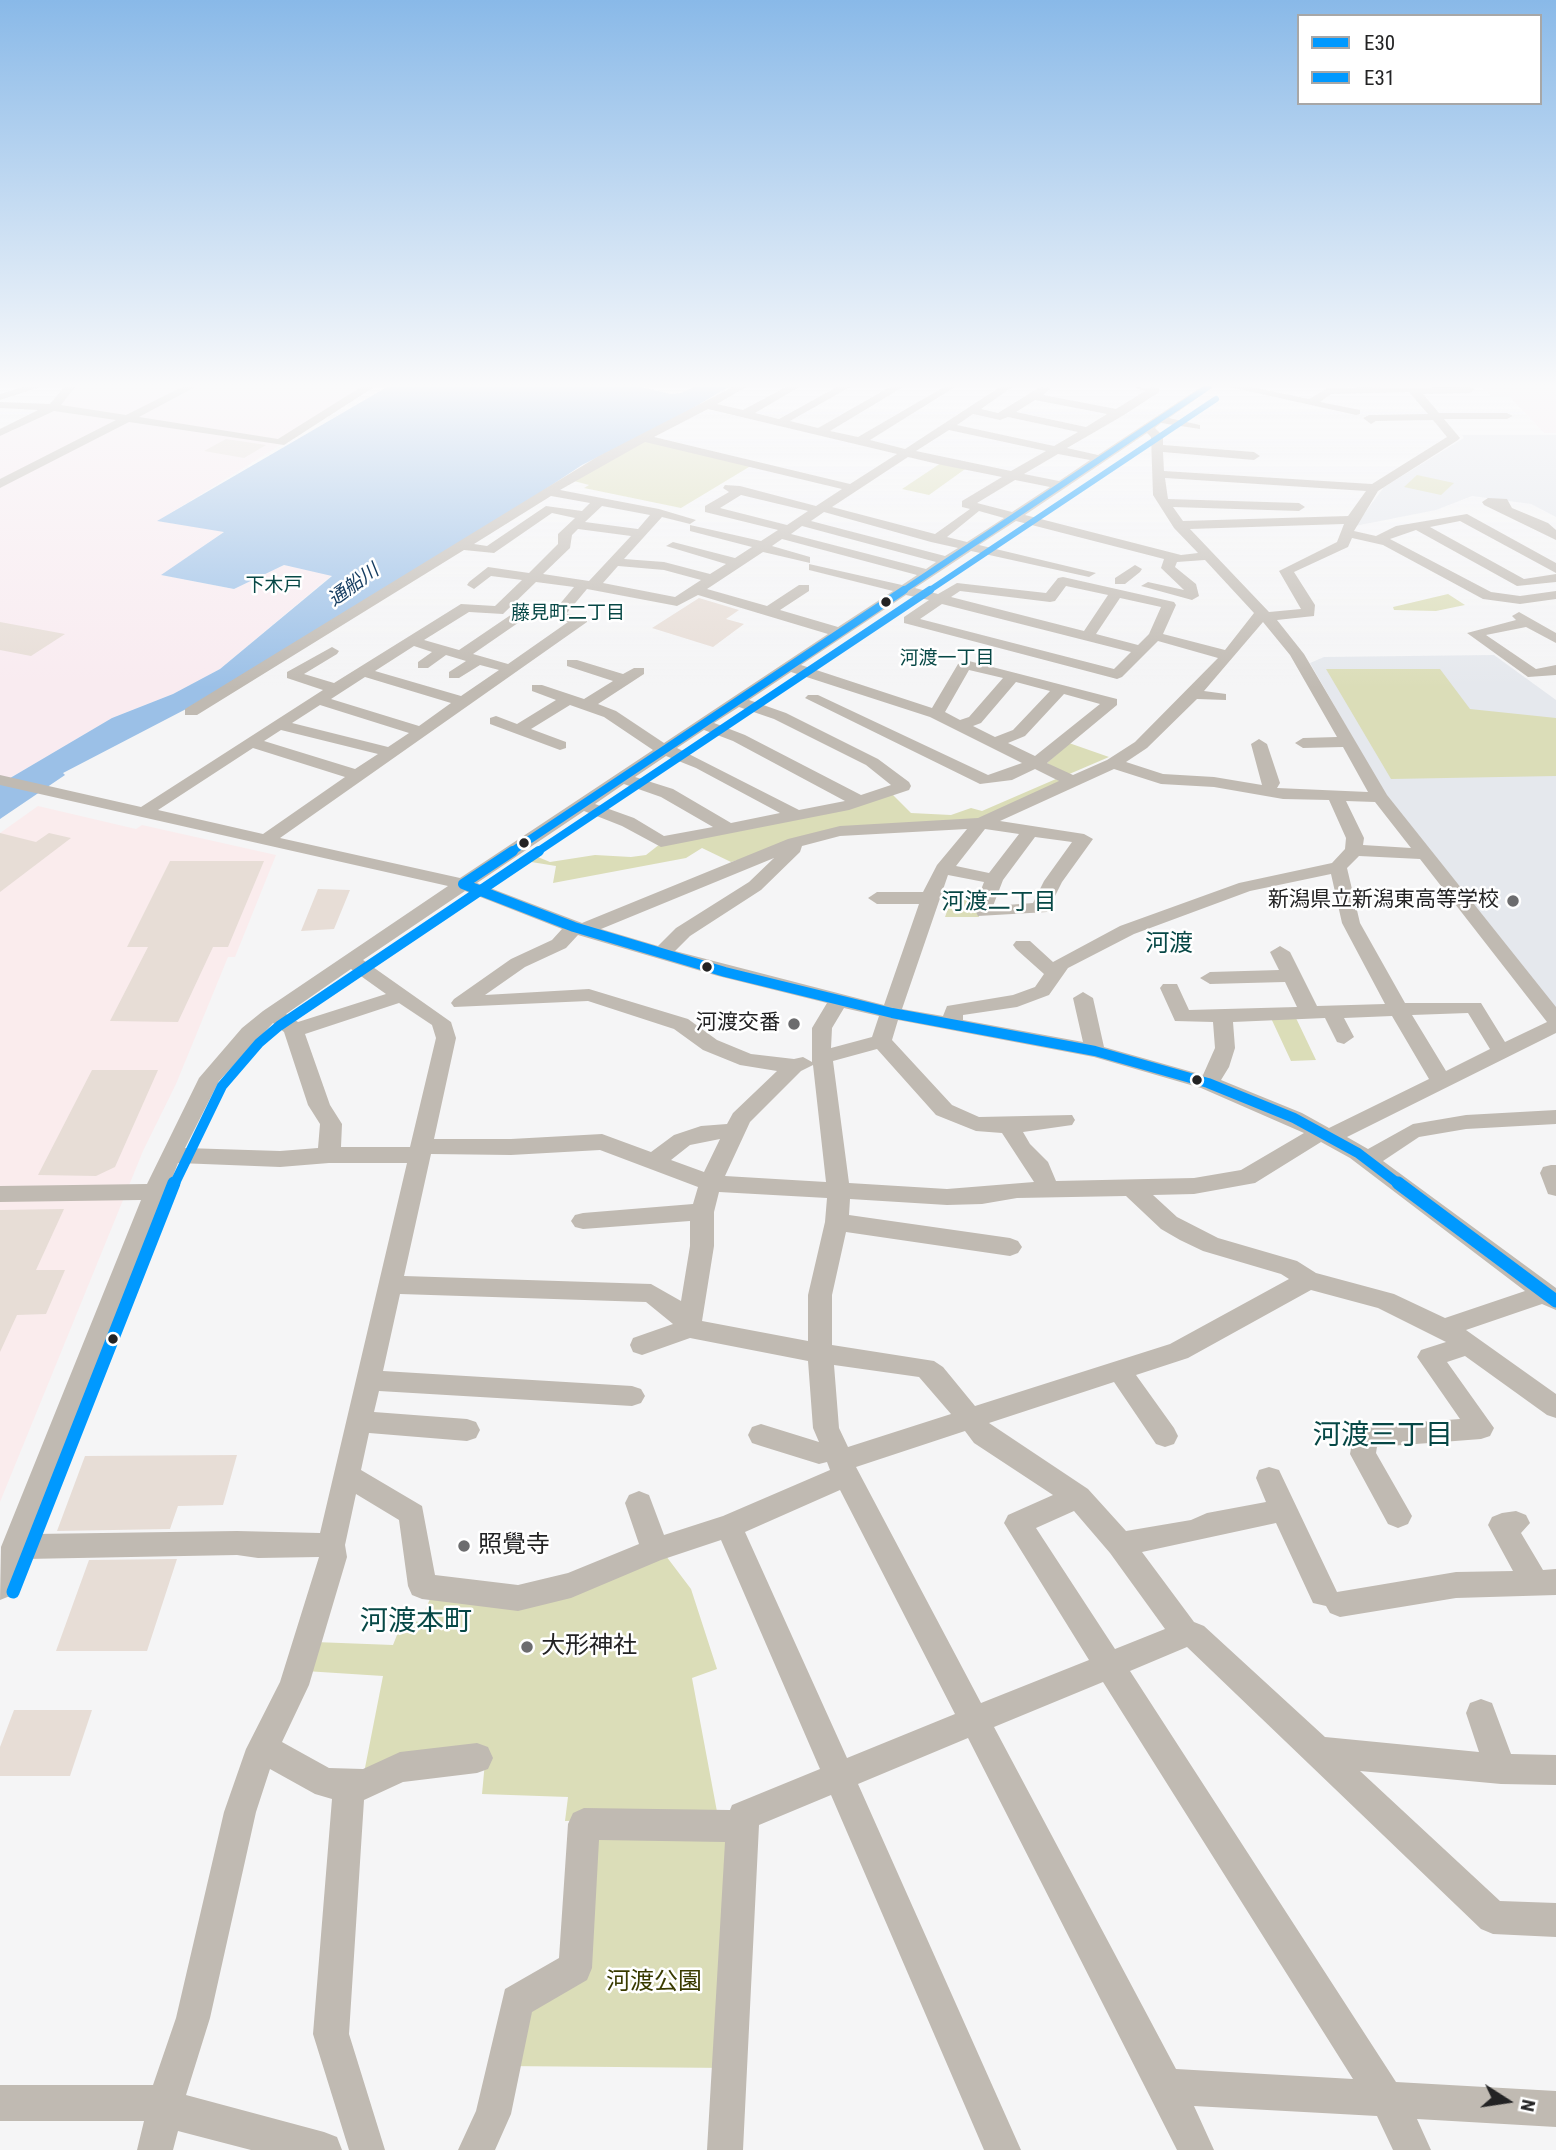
<!DOCTYPE html>
<html>
<head>
<meta charset="utf-8">
<style>
	body { margin:0 }
	#map { position:relative; width:1556px; height:2150px; overflow:hidden; background:#f5f5f6; font-family:"Roboto Condensed",sans-serif }
	canvas { display:block }
	.legend { position:absolute; left:1297px; top:14px; width:245px; height:91px; box-sizing:border-box; background:#fff; border:2px solid #a7a7a7; margin:0; padding:9px 12px; list-style:none; font-size:21px; color:#232324 }
	.legend li { display:flex; align-items:center; gap:14px; height:35px }
	.legend b { width:35px; border:2px solid #a7a7a7 }
	.north { position:absolute; left:1472px; top:2066px; width:70px; height:70px; -webkit-text-stroke:5px #fff; paint-order:stroke; rotate:102deg; font-size:19px; font-weight:700; line-height:28px; text-align:center; color:#232324 }
	.north::after { content:''; display:block; margin:auto; width:24px; height:32px; background:#232324; clip-path:polygon(50% 0,100% 100%,50% 72%,0 100%) }
</style>
</head>
<body>
<div id="map">
<canvas width="1556" height="2150"></canvas>
<ul class="legend">
<li><b style="height:9px;background:#09f"></b>E30</li>
<li><b style="height:9px;background:#09f"></b>E31</li>
</ul>
<div class="north">N</div>
</div>
<script>
const c = document.querySelector('canvas').getContext('2d');
c.lineJoin = 'round';
function fillPath(path, color) {
  c.fillStyle = color;
  c.fill(path, 'evenodd');
}
function shape(rows) {
  const path = new Path2D();
  for (const r of rows) {
    path.moveTo(r[0], r[1]);
    for (let i = 2; i < r.length; i += 2) path.lineTo(r[i], r[i + 1]);
  }
  return path;
}
function stroke(path, color, width, dash) {
  c.strokeStyle = color;
  c.lineWidth = width;
  c.lineCap = dash ? 'butt' : 'round';
  c.setLineDash(dash || []);
  c.stroke(path);
}
function write(font, color, halo, rows, align = 'center') {
  c.font = font + ' "Roboto Condensed","Noto Sans JP",sans-serif';
  c.lineWidth = 5;
  c.setLineDash([]);
  c.textBaseline = 'middle';
  c.strokeStyle = halo;
  c.fillStyle = color;
  for (const [text, x, y, turn = 0] of rows) {
    c.save();
    c.translate(x, y);
    c.rotate((+turn || 0) * Math.PI / 180);
    c.textAlign = isNaN(turn) ? turn : align;
    if (halo) c.strokeText(text, 0, 0);
    c.fillText(text, 0, 0);
    c.restore();
  }
}
fillPath(shape([
	[38,806,136,829,142,825,276,855,235,957,228,957,176,1084,143,1151,0,1502,0,833]
]), '#faeced');
fillPath(shape([
	[75,387,374,387,158,521,225,531,162,575,234,589,284,565,332,575,220,669,173,694,112,718,0,784,0,436,54,410],
	[1482,387,1556,387,1556,433,1544,433,1509,396,1491,396]
]), '#f9ebf0');
fillPath(shape([
	[1462,435,1556,435,1556,517,1531,504,1472,496,1436,510,1355,526,1384,487,1464,438],
	[1494,655,1556,700,1556,1009,1385,794,1310,663,1324,657]
]), '#e5e8ed');
fillPath(shape([
	[645,438,754,464,681,508,584,488,589,485,570,480],
	[941,463,968,467,929,495,902,489],
	[1417,475,1454,483,1441,495,1404,487],
	[1448,594,1465,605,1436,611,1394,610,1393,607],
	[1326,669,1440,669,1470,709,1556,718,1556,776,1391,779],
	[1069,743,1109,757,1067,775,1047,763],
	[1056,779,1061,782,976,820,851,826,731,862,702,848,686,858,553,883,556,866,525,861,533,855,550,862,595,855,631,857,646,855,660,844,892,794,911,813,951,815,971,808,982,811],
	[952,897,977,902,979,917,945,917],
	[1270,1016,1295,1016,1316,1060,1291,1061],
	[666,1556,691,1589,717,1669,692,1678,718,1817,565,1821,568,1797,482,1794,486,1751,363,1778,383,1676,305,1671,315,1642,393,1645,403,1620,420,1622,430,1599,494,1607],
	[584,1824,743,1826,730,2068,503,2066,517,2001,575,1967]
]), '#dbddb8');
fillPath(shape([
	[387,387,641,387,671,394,681,393,694,387,728,387,678,417,582,465,505,516,188,708,63,773,65,775,0,819,0,784,112,718,173,694,220,669,332,576,284,565,234,589,161,575,224,532,157,521]
]), '#9bc0e7');
fillPath(shape([
	[226,439,266,445,244,458,204,451],
	[699,598,739,610,726,619,744,624,713,647,652,628],
	[0,622,65,634,31,656,0,650],
	[0,833,36,842,49,833,71,838,0,892],
	[170,861,264,861,228,947,213,947,178,1022,110,1021,148,947,127,947],
	[318,889,350,890,334,929,301,931],
	[92,1070,158,1070,115,1167,96,1176,38,1175],
	[64,1209,36,1270,65,1270,46,1314,17,1315,0,1352,0,1210],
	[237,1455,223,1505,178,1506,170,1529,57,1531,85,1456],
	[177,1559,147,1651,56,1651,89,1560],
	[14,1710,92,1710,70,1776,0,1776,0,1747]
]), '#e7ddd6');
fillPath(shape([
	[23,387,40,387,0,400,0,394,23,387],
	[64,387,75,387,61,405,126,415,182,387,195,387,139,417,278,439,361,387,374,387,284,445,129,422,0,488,0,479,116,420,54,411,0,436,0,429,38,410,0,408,0,402,50,404,64,387],
	[733,387,746,387,717,404,743,410,786,387,799,387,755,413,779,419,837,387,850,387,790,421,818,428,890,387,903,387,830,431,858,437,944,387,955,387,870,440,905,449,1000,387,1012,387,981,409,998,413,1040,387,1051,388,1043,395,1116,409,1145,391,1134,387,1159,388,1159,392,1124,415,1067,448,1098,455,1201,387,1213,387,1169,418,1200,425,1200,429,1161,423,1155,428,1163,436,1163,445,1254,452,1260,456,1254,460,1163,452,1164,471,1372,484,1447,437,1433,420,1376,421,1371,424,1363,418,1369,415,1428,414,1409,392,1331,394,1320,402,1360,410,1360,414,1356,415,1230,387,1251,387,1309,399,1328,388,1471,387,1475,390,1470,393,1423,394,1439,413,1507,413,1513,416,1507,419,1444,419,1460,438,1458,440,1378,491,1354,531,1376,536,1396,526,1467,514,1556,563,1556,573,1460,521,1430,527,1524,579,1556,574,1556,582,1517,586,1416,530,1390,539,1491,592,1520,596,1556,591,1556,599,1520,604,1483,599,1383,545,1352,538,1348,547,1294,572,1315,605,1314,616,1277,620,1304,654,1387,795,1556,1007,1556,1033,1347,1137,1368,1149,1413,1124,1466,1115,1556,1110,1556,1124,1466,1129,1419,1137,1383,1161,1556,1288,1556,1310,1542,1304,1466,1330,1556,1394,1556,1418,1547,1415,1465,1356,1447,1362,1494,1428,1490,1436,1481,1439,1377,1447,1376,1453,1412,1516,1408,1524,1398,1528,1388,1524,1350,1454,1353,1437,1357,1429,1366,1426,1460,1419,1417,1357,1421,1350,1446,1342,1378,1308,1311,1290,1188,1358,1136,1375,1174,1428,1178,1436,1174,1444,1165,1447,1156,1444,1114,1382,989,1423,1088,1489,1126,1531,1191,1520,1207,1513,1266,1502,1256,1478,1259,1470,1269,1467,1279,1470,1337,1592,1456,1572,1513,1571,1488,1525,1492,1517,1502,1513,1516,1511,1526,1515,1530,1523,1521,1533,1543,1570,1556,1569,1556,1595,1456,1598,1340,1617,1330,1613,1326,1606,1313,1603,1276,1523,1142,1552,1194,1622,1204,1626,1325,1737,1479,1752,1466,1713,1470,1703,1481,1699,1492,1703,1511,1754,1556,1755,1556,1785,1501,1784,1360,1771,1500,1901,1556,1903,1556,1937,1493,1934,1481,1929,1187,1647,1130,1671,1396,2082,1556,2091,1556,2127,1417,2119,1431,2150,1393,2150,1377,2116,1194,2106,1214,2150,1177,2150,968,1738,858,1784,1021,2150,984,2150,831,1795,759,1825,743,2150,707,2150,725,1842,599,1840,592,1968,587,1980,532,2012,511,2114,495,2150,458,2150,476,2111,505,1989,559,1958,568,1824,573,1813,584,1808,730,1810,732,1805,820,1769,721,1540,661,1560,571,1598,518,1611,422,1599,412,1595,408,1586,399,1520,356,1494,345,1545,347,1557,309,1685,282,1742,329,1768,363,1769,400,1752,477,1743,488,1747,493,1758,488,1769,477,1773,403,1782,364,1800,349,2034,385,2150,349,2150,313,2034,332,1799,315,1794,270,1769,256,1812,210,2018,186,2095,324,2132,337,2137,342,2150,251,2150,178,2131,173,2150,137,2150,144,2121,0,2121,0,2085,153,2085,176,2018,224,1812,246,1749,280,1682,319,1557,258,1558,237,1555,25,1559,10,1596,0,1600,1,1547,141,1200,0,1202,0,1186,147,1184,199,1078,242,1028,263,1011,448,886,0,785,0,775,141,807,323,690,287,678,287,672,332,647,339,651,337,654,304,674,334,683,461,604,495,606,522,580,491,576,474,589,467,585,469,582,488,567,529,573,558,544,558,534,575,518,552,513,494,553,464,550,197,715,185,715,185,709,597,457,733,387],
	[1035,400,1107,414,1086,427,1016,412,1035,400],
	[708,409,897,454,850,484,654,437,708,409],
	[973,414,1000,420,1008,417,1078,432,1054,446,957,425,973,414],
	[949,430,1046,451,1011,471,916,451,949,430],
	[1147,433,1151,437,1153,495,1174,528,1198,553,1181,555,1025,515,1147,433],
	[645,442,842,489,816,506,740,486,725,485,723,488,729,492,705,506,705,512,778,530,761,541,690,525,690,531,752,547,735,558,673,542,666,546,726,564,710,574,664,562,624,559,662,517,690,524,696,520,659,509,560,490,645,442],
	[1058,454,1090,460,1059,481,1024,474,1058,454],
	[908,457,942,465,1002,477,962,501,962,507,970,509,935,534,832,507,908,457],
	[1165,478,1366,491,1348,516,1183,521,1173,507,1299,511,1305,507,1299,503,1168,499,1165,478],
	[1015,480,1050,487,1012,512,977,503,1015,480],
	[741,495,808,511,787,525,720,508,741,495],
	[551,496,590,503,582,511,546,506,487,546,474,544,551,496],
	[602,506,650,515,638,529,585,522,602,506],
	[979,511,1004,518,967,542,947,537,979,511],
	[824,512,931,542,958,548,945,556,811,521,824,512],
	[1016,521,1164,559,1161,568,1184,590,1148,582,1141,586,1192,600,1199,596,1196,584,1175,567,1177,562,1205,560,1254,613,1225,650,1163,634,1176,605,1174,602,1063,577,1058,578,1046,593,957,583,938,594,915,588,971,551,1089,577,1096,573,979,545,1016,521],
	[1344,524,1337,542,1279,571,1301,609,1269,612,1190,529,1344,524],
	[802,526,936,562,926,569,791,534,802,526],
	[578,529,631,536,589,581,543,574,570,548,572,535,578,529],
	[782,539,917,575,902,585,809,564,809,570,893,591,838,627,780,610,809,591,809,585,799,585,767,606,707,589,763,552,810,563,810,557,772,546,782,539],
	[618,566,664,570,701,580,675,597,603,583,618,566],
	[536,582,574,587,549,617,568,622,508,664,473,654,528,616,528,610,518,610,459,650,424,640,469,612,503,614,536,582],
	[1066,586,1108,595,1084,631,951,597,960,591,1050,602,1055,601,1066,586],
	[587,589,677,606,698,595,828,634,664,743,616,711,598,704,644,674,644,668,634,668,623,674,577,660,567,660,567,666,613,681,584,699,542,685,532,685,532,691,556,700,517,724,496,716,490,718,490,724,560,750,566,748,566,742,531,729,570,705,604,717,653,750,460,878,280,838,587,622,587,616,566,614,587,589],
	[906,595,929,600,904,617,904,623,1117,679,1122,677,1158,641,1218,658,1135,742,1107,760,1073,775,1047,763,1117,705,1117,699,965,660,958,664,932,708,801,665,906,595],
	[1120,598,1161,607,1149,634,1138,645,1096,634,1120,598],
	[942,604,1131,652,1114,669,920,619,942,604],
	[1263,622,1290,655,1337,737,1303,738,1295,743,1303,748,1343,747,1368,792,1277,788,1280,783,1267,744,1259,739,1251,744,1262,785,1214,777,1163,774,1126,762,1147,748,1197,699,1226,700,1226,694,1204,691,1263,622],
	[414,646,432,652,418,662,418,668,428,668,446,655,466,661,449,672,449,678,459,678,480,665,499,670,461,696,375,671,414,646],
	[969,670,1003,678,969,717,960,720,945,712,969,670],
	[791,672,930,717,1022,763,988,775,818,695,808,695,805,698,980,784,1012,780,1035,769,1059,781,978,818,840,826,788,839,582,923,477,883,584,811,622,826,661,847,849,810,909,790,911,786,909,782,878,759,786,713,749,700,791,672],
	[365,677,451,703,419,726,331,699,365,677],
	[1016,682,1050,691,1013,730,995,737,973,726,981,723,1016,682],
	[1064,694,1100,704,1035,756,1008,743,1025,736,1064,694],
	[320,705,409,733,388,747,292,723,320,705],
	[739,707,774,719,866,765,891,785,861,795,745,735,714,723,739,707],
	[281,730,378,754,355,769,264,741,281,730],
	[704,730,733,741,845,801,799,810,677,748,704,730],
	[253,748,345,777,263,834,158,810,253,748],
	[666,756,696,768,780,813,731,823,673,789,635,777,666,756],
	[1114,769,1161,784,1214,787,1283,799,1329,800,1346,838,1345,849,1332,863,1239,883,1120,926,1053,962,1030,941,1016,941,1013,945,1016,949,1044,974,1035,987,1013,995,947,1006,943,1016,902,1009,948,875,984,882,974,908,978,916,1047,912,1062,882,1093,839,1084,834,1000,821,1114,769],
	[624,784,661,797,713,827,664,836,634,818,595,804,624,784],
	[1346,801,1375,802,1411,848,1363,845,1364,838,1346,801],
	[967,829,937,865,923,892,877,892,868,898,877,904,919,904,884,1005,675,951,690,936,761,890,800,852,802,846,840,836,967,829],
	[985,829,1019,834,989,873,956,866,985,829],
	[1035,837,1072,842,1044,881,1033,903,993,906,1003,880,1035,837],
	[1359,856,1420,859,1547,1022,1505,1042,1481,1003,1405,1003,1360,923,1347,868,1359,856],
	[774,858,749,882,676,928,658,946,601,929,774,858],
	[1331,874,1342,923,1385,1004,1317,1006,1290,952,1280,946,1270,952,1279,970,1210,972,1200,978,1210,984,1285,982,1297,1007,1189,1010,1177,984,1163,984,1160,988,1175,1021,1213,1022,1215,1048,1203,1075,1104,1047,1093,998,1083,992,1073,998,1083,1042,963,1020,963,1015,1017,1007,1049,995,1068,968,1134,934,1250,891,1331,874],
	[465,891,562,929,552,940,511,959,454,999,451,1003,454,1007,588,1001,674,1029,703,1050,740,1065,777,1071,733,1113,727,1124,701,1126,674,1135,651,1152,602,1134,511,1139,434,1139,456,1038,451,1022,363,960,465,891],
	[578,935,718,976,827,1003,812,1028,812,1062,803,1057,794,1059,751,1054,717,1040,688,1019,589,989,485,995,525,967,566,948,578,935],
	[351,969,386,994,298,1022,286,1014,351,969],
	[399,1003,432,1025,436,1038,410,1147,341,1147,342,1124,330,1105,305,1034,399,1003],
	[844,1008,879,1016,872,1037,831,1048,832,1028,844,1008],
	[1468,1013,1490,1049,1446,1071,1412,1015,1468,1013],
	[1392,1016,1429,1079,1329,1128,1302,1113,1221,1080,1229,1067,1235,1048,1233,1022,1325,1018,1337,1042,1344,1044,1354,1037,1344,1018,1392,1016],
	[898,1020,1094,1057,1201,1088,1304,1133,1241,1170,1194,1178,1056,1181,1048,1162,1030,1144,1023,1132,1072,1125,1075,1120,1072,1115,979,1117,952,1105,892,1040,898,1020],
	[273,1023,284,1032,308,1105,320,1124,318,1148,280,1151,185,1148,219,1081,273,1023],
	[877,1049,936,1115,976,1131,1002,1133,1034,1182,947,1189,849,1183,833,1061,877,1049],
	[813,1065,826,1182,725,1176,750,1122,801,1071,813,1065],
	[720,1139,704,1172,671,1160,690,1145,720,1139],
	[1321,1142,1350,1158,1525,1291,1445,1318,1394,1294,1316,1273,1297,1261,1218,1238,1177,1217,1153,1195,1194,1194,1255,1183,1321,1142],
	[600,1150,698,1187,693,1204,583,1213,575,1215,571,1221,575,1227,583,1229,690,1221,690,1246,681,1301,651,1284,404,1276,431,1154,511,1155,600,1150],
	[178,1163,280,1167,329,1163,407,1163,320,1533,237,1531,35,1534,178,1163],
	[719,1192,827,1198,825,1222,808,1295,808,1341,702,1321,714,1246,714,1212,719,1192],
	[1126,1196,1161,1229,1180,1240,1203,1251,1281,1274,1289,1279,1170,1344,975,1406,943,1367,934,1361,832,1345,832,1295,846,1232,1010,1256,1018,1253,1022,1247,1018,1241,1010,1238,849,1215,850,1199,947,1205,982,1204,1017,1198,1126,1196],
	[400,1294,646,1302,673,1324,633,1338,630,1345,633,1352,642,1355,690,1338,808,1361,813,1428,819,1442,761,1424,752,1427,748,1435,752,1443,761,1446,819,1464,827,1462,830,1470,723,1516,664,1535,649,1495,639,1491,629,1495,625,1503,639,1544,568,1573,518,1585,435,1575,422,1506,361,1470,369,1433,467,1441,476,1438,480,1430,476,1422,467,1419,374,1412,379,1391,632,1406,641,1403,645,1396,641,1389,632,1386,383,1371,400,1294],
	[834,1365,919,1377,951,1414,848,1447,839,1428,834,1365],
	[965,1431,974,1443,1053,1495,1008,1515,1004,1523,1089,1660,981,1703,856,1467,965,1431],
	[840,1490,955,1714,847,1758,745,1532,840,1490],
	[1074,1511,1110,1553,1165,1629,1115,1649,1036,1528,1074,1511],
	[1103,1682,1353,2079,1176,2069,994,1727,1103,1682],
	[1488,498,1507,499,1512,508,1548,523,1556,530,1556,540,1484,505,1482,502,1488,498],
	[1135,565,1142,569,1140,572,1125,584,1115,584,1115,578,1135,565],
	[1519,612,1556,633,1556,643,1526,627,1486,635,1536,669,1556,665,1556,675,1528,677,1467,633,1516,620,1512,616,1519,612],
	[1551,1165,1556,1165,1556,1196,1548,1194,1540,1173,1543,1167,1551,1165]
]), '#c0bab2');
stroke(shape([
	[901,592,1208,387]
]), '#09f', 6);
stroke(shape([
	[511,852,904,590]
]), '#09f', 8);
stroke(shape([
	[463,884,574,927,725,972,892,1013,1095,1051,1208,1083,1294,1118,1358,1153,1400,1185],
	[463,884,513,851]
]), '#09f', 10);
stroke(shape([
	[1398,1183,1556,1301]
]), '#09f', 13);
stroke(shape([
	[927,592,1216,399]
]), '#09f', 6);
stroke(shape([
	[537,852,930,590]
]), '#09f', 8);
stroke(shape([
	[174,1185,222,1086,259,1043,279,1026,539,851]
]), '#09f', 10);
stroke(shape([
	[13,1592,174,1183]
]), '#09f', 13);
const sky = c.createLinearGradient(0, 0, 0, 688);
sky.addColorStop(0, '#89b9e8');
sky.addColorStop(0.56, '#fafafb');
sky.addColorStop(1, '#fafafb00');
c.fillStyle = sky;
c.fillRect(0, 0, 1556, 688);
for (const [x, y, r, color] of [
	[886,602,6,"#232324"],
	[524,843,6,"#232324"],
	[1513,901,7,"#6c6c6e"],
	[707,967,6,"#232324"],
	[794,1024,7,"#6c6c6e"],
	[1197,1080,6,"#232324"],
	[113,1339,6,"#232324"],
	[464,1546,7,"#6c6c6e"],
	[527,1647,7,"#6c6c6e"]
]) {
  const dot = new Path2D();
  dot.arc(x, y, r, 0, 2 * Math.PI);
  c.fillStyle = color;
  c.fill(dot);
  stroke(dot, '#fff', 2.5);
}
write('19px', '#074846', '#fff', [
	["下木戸",274,586],
	["藤見町二丁目",568,614],
	["河渡一丁目",947,659]
]);
write('italic 19px', '#163d61', '#fff', [
	["通船川",354,586,-36]
]);
write('21px', '#232324', '#fff', [
	["新潟県立新潟東高等学校",1499,901],
	["河渡交番",780,1024]
], 'right');
write('23px', '#074846', '#fff', [
	["河渡二丁目",999,903]
]);
write('24px', '#074846', '#fff', [
	["河渡",1169,945]
]);
write('24px', '#232324', '#fff', [
	["照覺寺",478,1546],
	["大形神社",541,1647]
], 'left');
write('24px', '#393b00', '#fff', [
	["河渡公園",654,1983]
]);
write('28px', '#074846', '#fff', [
	["河渡三丁目",1383,1437],
	["河渡本町",416,1623]
]);
</script>
</body>
</html>
